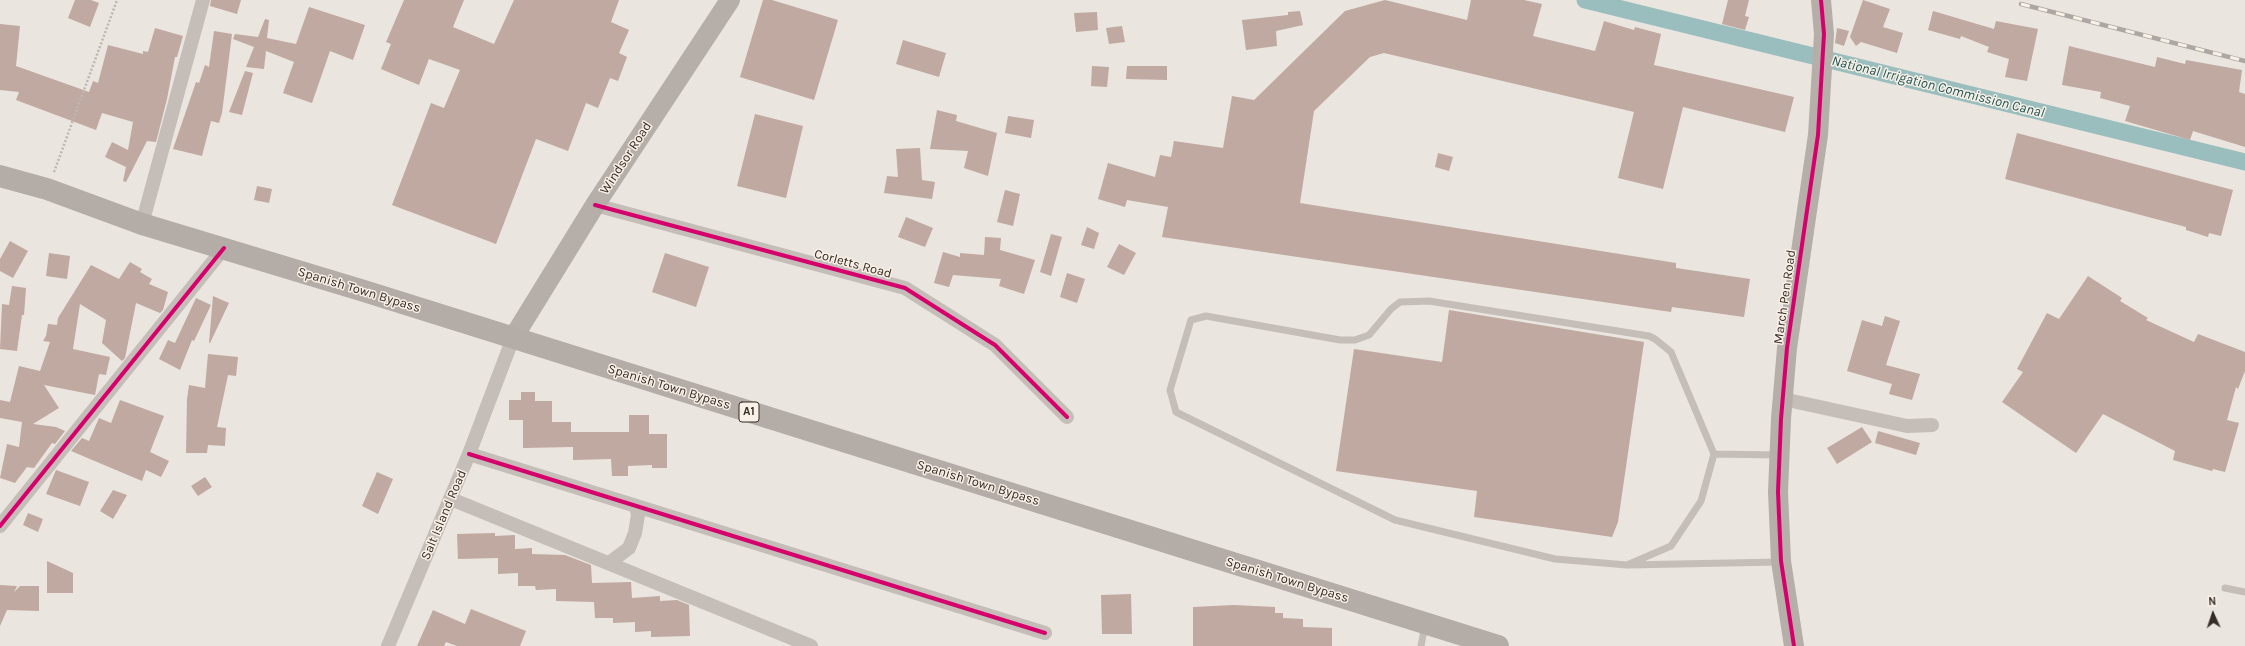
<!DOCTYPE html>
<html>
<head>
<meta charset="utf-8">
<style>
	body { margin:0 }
	#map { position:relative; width:2245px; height:646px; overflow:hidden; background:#ebe5df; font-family:Karla,sans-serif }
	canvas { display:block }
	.north { position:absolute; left:2193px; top:594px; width:40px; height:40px; -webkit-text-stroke:3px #f9f0e6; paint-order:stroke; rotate:357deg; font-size:11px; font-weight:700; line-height:16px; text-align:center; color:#352b27 }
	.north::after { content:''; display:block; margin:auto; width:14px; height:18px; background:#352b27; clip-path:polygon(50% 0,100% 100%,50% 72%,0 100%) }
</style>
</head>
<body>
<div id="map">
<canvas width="2245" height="646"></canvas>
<div class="north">N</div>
</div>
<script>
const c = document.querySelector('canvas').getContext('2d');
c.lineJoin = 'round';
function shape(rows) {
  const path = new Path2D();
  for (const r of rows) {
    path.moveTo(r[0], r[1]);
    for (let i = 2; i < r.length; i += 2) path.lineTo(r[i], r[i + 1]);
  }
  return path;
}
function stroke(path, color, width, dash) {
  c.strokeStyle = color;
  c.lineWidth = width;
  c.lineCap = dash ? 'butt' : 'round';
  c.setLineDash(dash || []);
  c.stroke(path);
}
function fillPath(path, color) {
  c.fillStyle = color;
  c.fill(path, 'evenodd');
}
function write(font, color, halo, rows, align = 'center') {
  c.font = font + ' Karla,sans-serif';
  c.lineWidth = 3;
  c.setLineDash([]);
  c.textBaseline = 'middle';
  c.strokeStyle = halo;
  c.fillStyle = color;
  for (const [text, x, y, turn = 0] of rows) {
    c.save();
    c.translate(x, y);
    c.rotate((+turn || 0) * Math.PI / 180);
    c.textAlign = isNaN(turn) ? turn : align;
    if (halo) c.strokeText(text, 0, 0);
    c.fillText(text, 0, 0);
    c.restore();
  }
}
stroke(shape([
	[1585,0,2245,162]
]), '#9abebd', 17);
fillPath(shape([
	[75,0,91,0,99,3,90,27,68,18],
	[211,0,241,0,237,14,210,6],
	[404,0,464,0,453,27,494,44,514,0,619,0,611,22,629,30,619,53,627,57,618,81,610,78,598,108,586,103,568,151,536,139,496,244,392,205,431,103,444,108,460,70,429,59,419,85,381,69,391,44,386,42],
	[763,0,772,0,838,20,814,100,740,77],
	[1385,0,1467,20,1471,0,1524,0,1542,4,1533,36,1595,51,1604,21,1634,30,1635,27,1661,34,1654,65,1794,97,1785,132,1683,107,1663,189,1618,178,1634,112,1384,53,1370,57,1314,111,1300,203,1676,263,1676,268,1750,279,1744,317,1672,307,1671,312,1162,237,1168,207,1127,200,1125,207,1098,199,1108,163,1155,177,1160,155,1171,157,1174,141,1223,148,1232,96,1254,100,1345,11],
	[1728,0,1749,0,1745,16,1749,17,1745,30,1722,24],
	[1863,0,1890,9,1883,27,1903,33,1897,53,1861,42,1856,46,1850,37],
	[309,7,365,25,353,60,330,51,312,103,283,93,294,62,266,51,264,69,246,67,254,47,233,39,235,34,258,37,265,19,269,20,267,38,296,44],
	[1300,11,1303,25,1276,31,1277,46,1246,50,1242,20,1288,15,1288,12],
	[1933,11,1994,29,1996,21,2038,29,2027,81,2005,77,2009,59,1987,52,1989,47,1961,36,1960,39,1928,30],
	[1097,12,1098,30,1076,32,1074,13],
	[0,24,20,26,16,66,89,92,93,81,98,83,108,45,143,54,143,51,148,52,155,28,183,36,177,57,175,57,167,99,156,142,147,141,126,182,123,181,126,167,105,157,112,142,128,150,133,122,102,113,96,130,16,100,19,92,0,90],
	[1122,26,1125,42,1109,44,1106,28],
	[1837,28,1849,31,1844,46,1835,43],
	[214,31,232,34,222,113,219,123,211,121,202,156,173,149,196,82,199,83,205,65,209,67],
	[903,40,946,53,939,77,896,64],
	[2069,46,2155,67,2157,57,2185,64,2186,60,2242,70,2239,92,2245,94,2245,147,2193,131,2190,140,2125,121,2130,106,2100,98,2101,92,2062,85],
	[1092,66,1109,67,1107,87,1091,86],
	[1127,66,1167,66,1167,80,1126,79],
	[245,71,253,73,242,115,229,112],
	[937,110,957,115,956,121,997,133,988,176,964,168,968,151,930,149],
	[755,114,803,126,786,198,737,186],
	[1008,116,1034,120,1031,138,1005,133],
	[2017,133,2233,190,2221,236,2209,233,2208,237,2186,230,2186,227,2005,179],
	[920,148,922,180,935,182,932,199,884,193,887,176,898,177,896,149],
	[1438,153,1453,157,1449,171,1435,167],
	[257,186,272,189,269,203,254,200],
	[1005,190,1020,194,1013,226,997,222],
	[906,217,933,228,925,247,898,237],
	[1087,227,1099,233,1094,249,1081,245],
	[1051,234,1062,237,1051,276,1040,272],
	[985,237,1001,238,1000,250,1035,260,1024,294,999,286,1001,279,953,275,949,287,934,283,943,252,960,257,960,253,984,255],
	[10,241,28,251,13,278,0,271,0,259],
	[1119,244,1136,253,1124,275,1107,267],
	[49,253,70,256,67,279,46,276],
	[665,253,709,267,696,307,652,292],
	[130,262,142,269,140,272,152,279,149,284,168,292,163,310,160,313,136,303,125,358,122,361,102,343,106,320,80,304,73,349,110,357,106,375,99,374,95,395,44,385,59,408,33,424,56,427,65,431,55,444,52,443,34,468,27,467,15,483,0,478,7,444,19,447,22,422,0,418,0,400,10,402,19,366,40,371,50,342,43,341,46,336,48,324,57,325,58,318,91,265,119,279],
	[1067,273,1085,279,1077,303,1060,297],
	[2088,276,2122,298,2120,301,2148,318,2146,320,2194,342,2198,334,2245,352,2245,371,2238,389,2236,387,2227,420,2239,423,2225,472,2213,469,2212,471,2173,460,2175,451,2103,414,2076,453,2002,402,2023,372,2017,369,2047,313,2059,319],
	[12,286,26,288,24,315,22,315,17,351,0,349,2,304,9,305],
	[213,296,229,303,210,343,209,343],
	[196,298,211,305,194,341,192,340,180,370,159,359,168,340,175,343],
	[1449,310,1644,342,1618,522,1612,537,1474,517,1477,491,1336,471,1354,349,1442,362],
	[1885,316,1900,321,1886,365,1920,374,1912,400,1889,394,1892,384,1847,371,1862,320,1882,326],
	[208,354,238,357,236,376,228,375,217,427,226,428,225,446,208,445,207,453,186,453,187,399,189,385,205,388],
	[521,392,535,392,535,401,552,401,552,422,571,422,571,432,629,432,629,415,649,415,649,434,667,434,667,468,652,468,652,465,628,466,628,476,612,476,611,459,573,460,573,447,523,448,523,420,509,420,509,400,521,400],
	[120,400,164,416,150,452,169,461,161,477,146,470,142,481,71,451,82,438,89,441,99,418,111,423],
	[1862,427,1872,442,1837,464,1827,448],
	[1878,431,1920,443,1916,455,1875,443],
	[56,470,89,482,80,506,46,494],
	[377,472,393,479,378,514,362,506],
	[205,477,212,487,198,496,191,486],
	[113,490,127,495,113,519,100,511],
	[28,513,43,519,38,532,23,525],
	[495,533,495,536,515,535,515,549,532,548,532,554,565,555,591,565,592,583,631,582,632,598,660,596,660,601,677,600,689,605,690,636,651,637,651,631,635,632,635,622,613,623,613,618,595,618,594,602,556,601,556,589,536,590,535,586,518,586,518,573,498,574,498,558,458,559,457,534],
	[47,561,73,573,73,593,47,593],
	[0,585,17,586,14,592,20,586,39,586,39,611,7,610,0,626],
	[1131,594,1132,634,1102,634,1101,595],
	[1234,605,1275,607,1275,613,1283,613,1283,618,1303,619,1303,627,1332,628,1332,646,1193,646,1193,607],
	[471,609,526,631,520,646,457,646,446,642,444,646,417,646,433,610,465,624]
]), '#bfa9a1');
stroke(shape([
	[54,172,117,0]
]), '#bdb6b1', 2.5, [2, 2]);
stroke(shape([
	[1714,454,1778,455],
	[1627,565,1671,546,1701,501,1714,454,1671,352,1655,339,1649,336,1429,301,1400,302,1391,309,1369,335,1355,340,1340,340,1206,316,1191,320,1170,390,1176,412,1395,520,1555,559,1627,565,1779,562],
	[2225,588,2245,592],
	[1421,646,1425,625]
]), '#c4bdb8', 7);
stroke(shape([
	[595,205,905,288,995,345,1067,417],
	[142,224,203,0],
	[1783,399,1907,426,1932,425],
	[469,454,1045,633],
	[451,499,811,646],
	[0,526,224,248],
	[609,563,629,548,635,533,638,515,636,506],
	[388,646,469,454,513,338]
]), '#c4bdb8', 14);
stroke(shape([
	[513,338,595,205,730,0],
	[1794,646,1781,561,1778,492,1781,419,1787,348,1818,135,1824,34,1821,0]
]), '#b5aea9', 20);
stroke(shape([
	[0,176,47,189,142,224,364,291,1498,646]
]), '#b3aca7', 22);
const rail = shape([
	[2021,4,2245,61]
]);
stroke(rail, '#aca7a3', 4.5);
stroke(rail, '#f9f0e6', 3, [9]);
stroke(shape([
	[595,205,905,288,995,345,1067,417],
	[469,454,1045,633],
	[0,526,224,248],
	[1794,646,1781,561,1778,492,1781,419,1787,348,1818,135,1824,34,1821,0]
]), '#d6006c', 4);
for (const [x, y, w] of [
	[749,412,20]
]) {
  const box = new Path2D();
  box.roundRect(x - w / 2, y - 10, w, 20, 3);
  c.fillStyle = '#f9f0e6';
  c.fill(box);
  stroke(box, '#352b27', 1);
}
write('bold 12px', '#352b27', null, [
	["A1",749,412]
]);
write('13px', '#352b27', '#f9f0e6', [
	["Windsor Road",626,158,-57],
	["Corletts Road",853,264,15],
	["Spanish Town Bypass",359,290,17],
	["March Pen Road",1785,297,-82],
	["Spanish Town Bypass",669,387,17],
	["Spanish Town Bypass",978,483,17],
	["Salt Island Road",444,515,-67],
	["Spanish Town Bypass",1287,580,17]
]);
write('italic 14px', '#1c5457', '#f9f0e6', [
	["National Irrigation Commission Canal",1938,87,14]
]);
</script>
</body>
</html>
